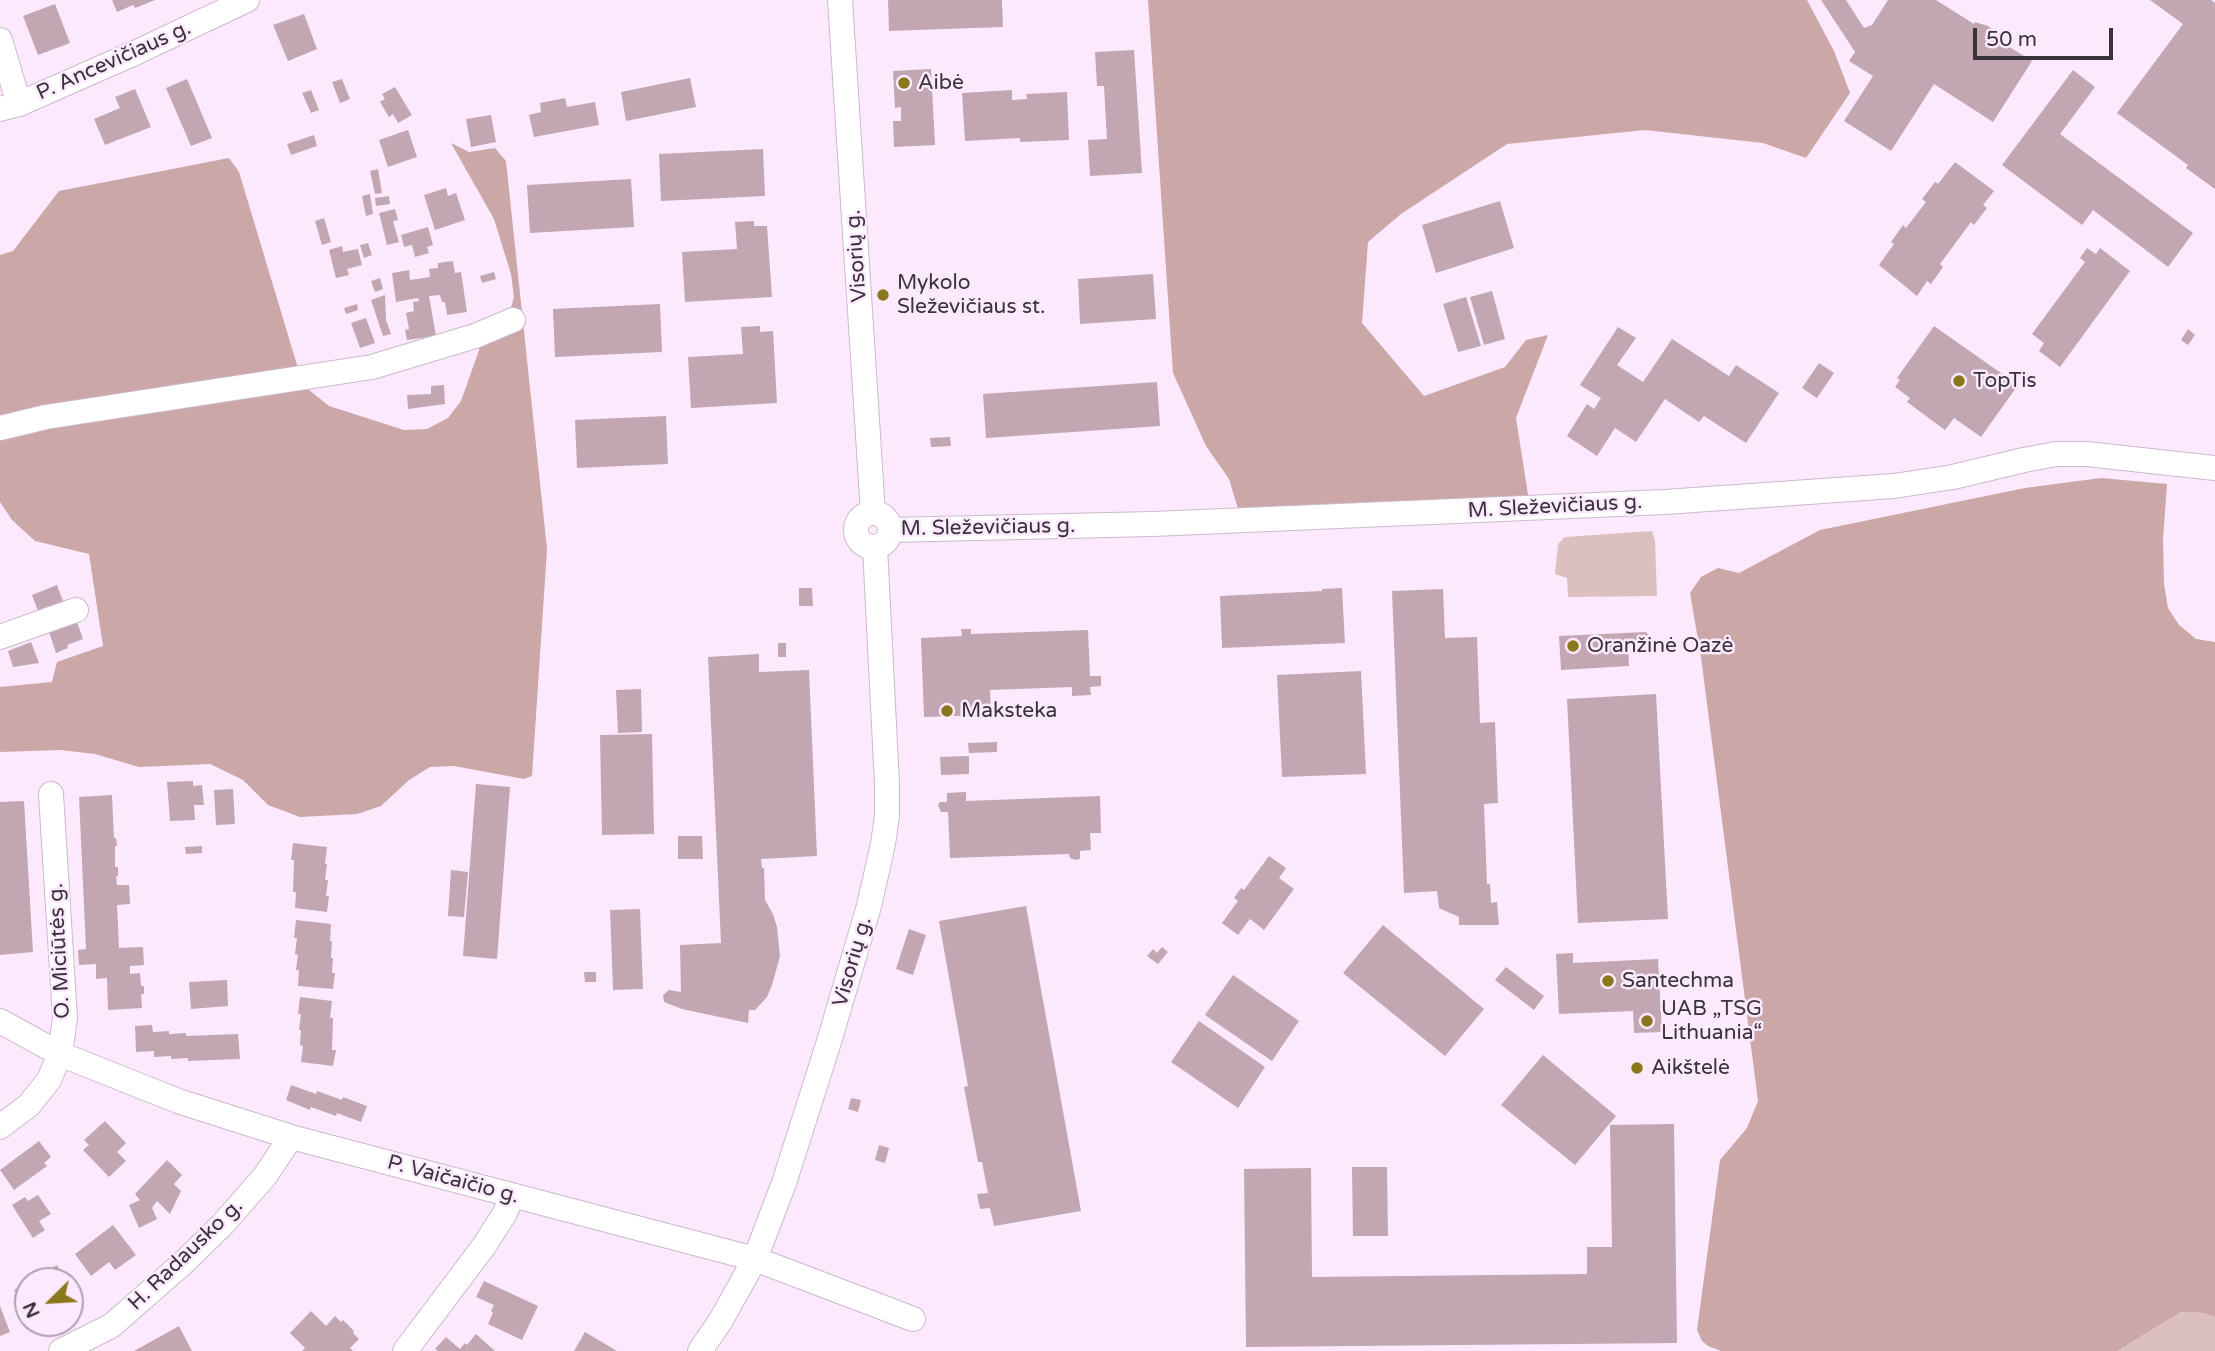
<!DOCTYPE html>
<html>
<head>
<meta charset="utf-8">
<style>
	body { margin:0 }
	#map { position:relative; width:2215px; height:1351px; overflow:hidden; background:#fce9fe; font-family:"Varela Round",sans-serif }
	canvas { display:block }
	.north { position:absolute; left:14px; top:1267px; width:70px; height:70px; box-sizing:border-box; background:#fce9fe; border:2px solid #aea0b0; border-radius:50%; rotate:246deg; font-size:19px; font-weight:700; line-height:28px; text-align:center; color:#39323a }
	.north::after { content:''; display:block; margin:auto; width:24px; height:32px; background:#8b781d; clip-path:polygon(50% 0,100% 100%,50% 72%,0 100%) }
	.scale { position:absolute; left:1973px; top:28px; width:140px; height:32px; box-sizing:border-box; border:4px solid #39323a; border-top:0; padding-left:9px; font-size:21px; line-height:24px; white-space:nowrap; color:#39323a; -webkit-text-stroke:5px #fce9fe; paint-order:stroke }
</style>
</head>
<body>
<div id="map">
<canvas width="2215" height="1351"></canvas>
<div class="north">N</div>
<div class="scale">50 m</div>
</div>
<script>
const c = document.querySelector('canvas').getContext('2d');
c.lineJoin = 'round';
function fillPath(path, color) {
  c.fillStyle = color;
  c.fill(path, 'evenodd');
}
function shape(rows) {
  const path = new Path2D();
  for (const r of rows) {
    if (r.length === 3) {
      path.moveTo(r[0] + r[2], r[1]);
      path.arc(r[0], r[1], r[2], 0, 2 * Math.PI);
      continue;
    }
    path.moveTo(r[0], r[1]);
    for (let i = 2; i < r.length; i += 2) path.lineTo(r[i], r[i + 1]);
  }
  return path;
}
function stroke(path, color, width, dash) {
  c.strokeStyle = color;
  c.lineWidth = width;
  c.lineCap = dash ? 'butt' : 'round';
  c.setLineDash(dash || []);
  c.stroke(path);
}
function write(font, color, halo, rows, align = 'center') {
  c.font = font + ' "Varela Round",sans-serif';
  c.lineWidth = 5;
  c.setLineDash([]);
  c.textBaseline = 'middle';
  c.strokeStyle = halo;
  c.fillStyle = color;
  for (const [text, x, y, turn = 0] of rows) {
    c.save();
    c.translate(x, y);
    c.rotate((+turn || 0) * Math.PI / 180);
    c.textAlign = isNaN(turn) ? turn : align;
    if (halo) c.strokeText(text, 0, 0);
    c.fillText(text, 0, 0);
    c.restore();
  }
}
fillPath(shape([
	[1652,531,1655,541,1657,596,1568,597,1567,578,1555,574,1558,544,1565,537],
	[2181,1312,2204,1313,2215,1317,2215,1351,2117,1351]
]), '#dcbfbf');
fillPath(shape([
	[1148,0,1807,0,1834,51,1850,93,1806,158,1763,143,1645,130,1507,144,1401,214,1368,242,1362,323,1424,396,1505,367,1526,340,1548,335,1516,418,1529,501,1239,512,1229,479,1206,446,1173,373],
	[451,143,469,152,495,148,506,161,547,549,532,776,524,779,454,766,430,767,409,780,381,806,357,814,300,817,268,805,243,780,210,764,139,767,95,754,60,750,0,752,0,687,52,682,57,662,103,646,89,554,35,541,12,520,0,502,0,255,13,251,59,191,229,158,239,172,303,385,329,406,404,430,427,429,448,418,461,401,484,336,510,311,514,297,511,274,494,219],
	[2101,478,2167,484,2163,539,2164,584,2168,608,2179,625,2196,639,2215,642,2215,1317,2204,1313,2181,1312,2117,1351,1721,1351,1708,1346,1702,1341,1697,1330,1720,1160,1747,1128,1758,1101,1701,657,1690,593,1701,577,1718,568,1739,573,1820,530,2025,488]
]), '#cba7a8');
fillPath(shape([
	[112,0,155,0,135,8,133,5,117,12],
	[888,0,1002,0,1003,27,889,31],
	[1821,0,1846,0,1864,28,1872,25,1888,0,1936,0,1974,24,1975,22,1988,26,2001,36,2005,40,2003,43,2032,61,1993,122,1934,84,1891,151,1844,121,1873,76,1849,61,1855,52],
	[2150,0,2211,0,2215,3,2215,189,2186,168,2188,165,2117,113,2183,24],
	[55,4,70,43,38,55,23,16],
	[304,14,317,49,288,61,273,25],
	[1134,50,1142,173,1090,176,1088,140,1107,139,1104,86,1097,86,1095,52],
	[931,69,935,145,894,147,893,121,901,121,901,107,895,108,893,71],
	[2073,70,2095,87,2060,134,2193,233,2168,267,2093,210,2082,225,2002,165],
	[690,78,696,107,626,121,621,92],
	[187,79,212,138,191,146,166,88],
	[342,79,350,99,340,103,332,82],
	[395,87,412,115,398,123,393,114,389,117,380,102,385,99,382,94],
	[135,89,151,127,105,145,94,119,120,108,115,97],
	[311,90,319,110,311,113,302,93],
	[1012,90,1012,100,1027,99,1026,94,1067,92,1069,140,1020,142,1020,138,965,141,962,93],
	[565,98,567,107,595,102,599,125,534,137,529,115,541,112,540,103],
	[491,115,496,142,471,147,466,119],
	[408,130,417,157,388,167,379,140],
	[314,135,317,146,291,155,287,144],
	[763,149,765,196,661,201,659,154],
	[1955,162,1994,191,1983,205,1987,208,1974,225,1971,222,1940,264,1943,267,1931,284,1927,281,1917,296,1879,265,1894,244,1891,242,1903,225,1906,228,1926,202,1922,199,1935,182,1938,184],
	[378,169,382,193,375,194,370,171],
	[631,179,634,227,530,233,527,185],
	[446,188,448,196,456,193,465,220,435,230,424,195],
	[370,194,373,214,366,216,362,196],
	[389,196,390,204,376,206,375,198],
	[1500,201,1514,248,1436,273,1422,225],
	[395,209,398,220,393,221,399,242,387,245,379,213],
	[324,218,331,242,322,245,315,221],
	[754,221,754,226,767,226,772,297,685,302,682,252,737,249,735,222],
	[428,227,433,245,427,247,429,253,415,257,412,245,404,247,401,235],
	[368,243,372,255,364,258,360,245],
	[342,246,343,252,358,249,362,265,347,269,349,275,336,278,329,250],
	[2087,248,2096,254,2100,248,2130,271,2060,367,2039,351,2044,343,2032,334,2085,262,2080,258],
	[453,261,455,273,461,272,467,312,447,315,445,302,442,302,440,295,429,296,436,336,407,340,405,330,409,329,406,313,414,311,413,302,419,301,418,298,396,302,392,273,409,270,410,280,430,277,429,269,438,268,438,263],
	[494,272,496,279,482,283,480,276],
	[1153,274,1156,319,1080,324,1078,279],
	[380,278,383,289,375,292,371,281],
	[1492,291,1505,339,1484,345,1470,297],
	[385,295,386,320,391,334,383,336,371,300],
	[1466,297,1481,346,1458,352,1443,304],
	[357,304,358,310,346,314,344,308],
	[660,304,662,352,555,357,553,309],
	[366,318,375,343,360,348,351,323],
	[760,326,760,332,773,331,777,403,691,408,688,357,743,354,741,327],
	[1934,326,2018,385,1981,437,1954,418,1945,430,1907,402,1910,398,1895,387,1900,380,1897,378],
	[1618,327,1636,338,1617,365,1643,382,1672,339,1729,376,1736,365,1779,393,1746,443,1704,416,1699,422,1665,399,1636,442,1615,428,1597,456,1567,436,1587,404,1594,409,1601,398,1580,385],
	[2188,329,2195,335,2188,345,2181,340],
	[1819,363,1834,373,1817,398,1802,388],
	[1157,382,1160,426,986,438,983,394],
	[444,385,445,404,408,409,407,395,431,394,431,386],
	[666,416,668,464,577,468,575,420],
	[950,437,951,446,931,447,930,438],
	[57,585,64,604,39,614,32,595],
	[799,588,812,588,813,606,799,606],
	[1342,588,1345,643,1222,648,1220,596,1322,591,1322,589],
	[1443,589,1445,638,1477,637,1480,723,1495,722,1498,803,1484,804,1487,884,1490,884,1491,903,1497,902,1499,925,1459,925,1459,917,1439,908,1437,891,1404,893,1392,591],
	[77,622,83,639,67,645,68,648,56,653,49,632],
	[961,629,971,629,971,634,1088,630,1090,676,1101,676,1101,686,1090,687,1091,695,1072,696,1072,687,990,690,991,715,924,717,921,638,962,636],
	[1646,632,1649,636,1647,640,1628,642,1629,666,1561,670,1559,636],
	[31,642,39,663,13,667,8,651],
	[778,643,786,643,786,657,778,657],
	[759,654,759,672,809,670,817,856,761,859,762,868,764,868,765,900,773,914,777,927,780,956,772,985,767,997,755,1010,749,1010,748,1023,682,1009,664,1002,663,995,669,990,681,992,680,945,721,943,708,657],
	[1361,671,1366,774,1282,777,1277,675],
	[641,689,642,732,618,733,616,690],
	[1656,694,1668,919,1578,923,1567,699],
	[652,734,654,834,602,835,600,735],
	[997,742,997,752,969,753,968,743],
	[969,756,969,774,941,775,940,757],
	[193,781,193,786,202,785,204,805,194,805,195,820,170,821,167,782],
	[476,784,510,787,497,959,463,956],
	[233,789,235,824,216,825,214,790],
	[966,792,966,801,1100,796,1101,833,1090,833,1091,850,1080,851,1080,859,1076,860,1070,858,1069,854,950,858,948,812,941,812,938,805,940,802,947,802,947,793],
	[112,795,114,838,116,838,117,846,115,846,115,867,118,867,118,876,116,876,117,885,129,885,130,904,117,905,119,948,143,947,144,965,130,966,130,974,140,973,141,986,144,986,144,994,141,994,142,1008,108,1010,107,978,96,979,96,964,79,965,78,950,86,949,79,797],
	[24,801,33,952,0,955,0,802],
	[678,836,702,836,703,859,678,859],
	[293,843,327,847,325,864,327,864,325,880,328,880,326,896,329,896,327,912,295,908,296,892,293,892,294,860,291,860],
	[202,846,202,853,186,854,185,847],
	[1269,856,1286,868,1279,878,1294,889,1264,930,1250,919,1238,935,1222,923,1238,901,1234,898,1241,888,1244,890],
	[451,870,468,872,464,917,448,916],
	[1026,906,1081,1211,994,1226,990,1208,980,1209,977,1194,988,1193,982,1162,978,1162,964,1087,968,1086,939,921],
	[640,909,643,989,613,990,610,910],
	[296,920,331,924,330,941,332,941,331,958,333,958,332,973,335,973,333,989,298,986,299,970,296,970,298,955,295,954,297,938,294,938],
	[1383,925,1484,1009,1445,1056,1343,973],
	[909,929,926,935,913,975,896,969],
	[1162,947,1168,952,1158,964,1147,956,1153,949,1157,953],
	[1573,953,1573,963,1658,959,1662,1032,1634,1033,1633,1011,1559,1014,1556,954],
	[1506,967,1544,996,1534,1010,1495,980],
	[584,972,596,972,596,982,585,982],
	[1233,975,1299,1021,1272,1061,1205,1015],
	[227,980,228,1006,191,1009,189,982],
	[300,997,332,1001,330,1018,333,1018,332,1050,336,1050,333,1066,301,1062,303,1046,300,1045,301,1030,299,1030,301,1014,298,1014],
	[1199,1021,1265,1067,1238,1108,1171,1062],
	[152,1025,153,1032,169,1031,169,1034,186,1033,186,1036,238,1034,240,1059,188,1061,188,1058,171,1059,171,1056,154,1057,154,1051,136,1052,135,1026],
	[1543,1055,1616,1116,1575,1165,1501,1105],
	[291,1085,316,1094,317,1091,342,1100,343,1097,367,1106,361,1122,337,1113,336,1116,311,1107,310,1110,286,1100],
	[851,1098,861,1100,858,1112,848,1109],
	[105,1121,126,1143,117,1152,126,1161,109,1177,83,1150,89,1145,84,1140],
	[1674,1124,1677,1343,1246,1347,1244,1169,1311,1168,1312,1277,1587,1274,1587,1247,1612,1247,1610,1125],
	[39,1141,51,1157,44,1163,47,1166,14,1190,0,1170],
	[879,1145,889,1148,885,1163,875,1160],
	[167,1160,182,1175,174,1184,181,1191,170,1214,157,1201,152,1208,157,1219,139,1228,129,1205,140,1200,135,1194],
	[1352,1167,1387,1167,1388,1236,1353,1236],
	[38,1195,51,1214,39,1221,45,1230,33,1238,12,1205,25,1197,28,1201],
	[113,1225,136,1255,115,1270,109,1262,91,1276,75,1254],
	[57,1265,66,1281,30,1281,36,1278],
	[484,1281,538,1306,522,1340,488,1324,493,1313,491,1311,494,1305,476,1297],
	[28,1282,28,1315,14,1290],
	[0,1306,10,1332,0,1336],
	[311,1311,326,1326,335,1316,341,1322,343,1320,354,1331,353,1333,359,1339,350,1348,353,1351,302,1351,305,1348,290,1333],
	[179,1326,192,1351,134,1351],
	[585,1332,617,1351,574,1351],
	[476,1334,495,1351,438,1351,435,1349,446,1337,460,1349,465,1343,467,1345]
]), '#c2a7b3');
const minor = shape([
	[840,0,873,513],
	[0,40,19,104],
	[0,109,19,104,137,52,247,0],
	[0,428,46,417,372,367,475,336,513,320],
	[873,530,17],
	[890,530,1153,524,1665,502,1894,486,1953,477,2024,460,2056,454,2087,454,2215,468],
	[0,637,76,610],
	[0,1021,60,1054,178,1101,291,1137,755,1259,913,1319],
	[0,1127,29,1105,49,1080,60,1054,65,1018,51,794],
	[61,1351,111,1326,182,1264,223,1224,265,1176,291,1137],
	[405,1351,484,1246,505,1213,512,1196],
	[700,1351,721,1320,755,1259,784,1183,828,1045,869,906,883,844,887,816,887,784,875,547]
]);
stroke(minor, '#cbb9cd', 26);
stroke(minor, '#fff', 24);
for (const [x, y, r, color] of [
	[904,83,7,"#8b781d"],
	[883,295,7,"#8b781d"],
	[1959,381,7,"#8b781d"],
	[1573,646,7,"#8b781d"],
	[947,711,7,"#8b781d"],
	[1608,981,7,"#8b781d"],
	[1647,1021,7,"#8b781d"],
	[1637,1068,7,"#8b781d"]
]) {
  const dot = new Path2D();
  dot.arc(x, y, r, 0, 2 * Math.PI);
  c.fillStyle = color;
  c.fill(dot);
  stroke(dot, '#fce9fe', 2.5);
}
write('21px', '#39323a', '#fce9fe', [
	["P. Ancevičiaus g.",114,61,-24],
	["Visorių g.",857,256,-94],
	["M. Sleževičiaus g.",1555,507,-3],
	["M. Sleževičiaus g.",988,528,-1],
	["O. Miciūtės g.",60,951,-93],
	["Visorių g.",853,962,-74],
	["P. Vaičaičio g.",453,1180,15],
	["H. Radausko g.",186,1255,-44]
]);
write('21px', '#39323a', '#fce9fe', [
	["Aibė",918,83],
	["Mykolo",897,283],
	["Sleževičiaus st.",897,307],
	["TopTis",1973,381],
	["Oranžinė Oazė",1587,646],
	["Maksteka",961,711],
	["Santechma",1622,981],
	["UAB „TSG",1661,1009],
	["Lithuania“",1661,1033],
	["Aikštelė",1651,1068]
], 'left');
</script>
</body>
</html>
